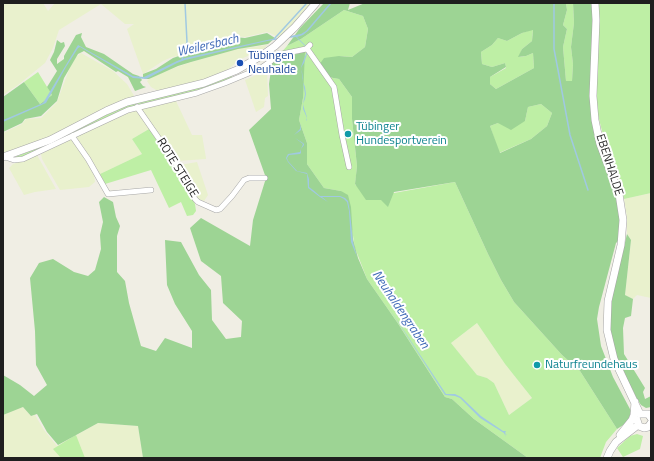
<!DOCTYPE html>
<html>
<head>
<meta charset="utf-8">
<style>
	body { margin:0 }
	#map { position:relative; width:654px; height:461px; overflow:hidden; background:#f0eee4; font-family:"Titillium Web",sans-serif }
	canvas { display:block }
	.frame { position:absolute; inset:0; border:4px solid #1f1f1f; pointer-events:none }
</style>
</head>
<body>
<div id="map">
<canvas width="654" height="461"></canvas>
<div class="frame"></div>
</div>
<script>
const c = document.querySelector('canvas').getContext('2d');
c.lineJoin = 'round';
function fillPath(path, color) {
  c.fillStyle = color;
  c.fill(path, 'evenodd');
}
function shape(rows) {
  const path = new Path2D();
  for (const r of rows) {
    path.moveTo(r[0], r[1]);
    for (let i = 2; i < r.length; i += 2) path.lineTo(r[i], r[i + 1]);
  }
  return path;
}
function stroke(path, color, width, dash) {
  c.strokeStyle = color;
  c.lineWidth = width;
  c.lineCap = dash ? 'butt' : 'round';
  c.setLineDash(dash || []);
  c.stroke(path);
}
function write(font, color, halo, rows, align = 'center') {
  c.font = font + ' "Titillium Web",sans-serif';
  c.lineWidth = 4;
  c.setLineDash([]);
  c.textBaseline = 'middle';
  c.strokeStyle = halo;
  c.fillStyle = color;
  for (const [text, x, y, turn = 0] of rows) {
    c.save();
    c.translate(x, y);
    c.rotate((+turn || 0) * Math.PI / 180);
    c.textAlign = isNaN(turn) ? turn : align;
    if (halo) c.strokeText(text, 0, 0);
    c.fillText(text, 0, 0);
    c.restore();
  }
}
fillPath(shape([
	[3,3,43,3,48,11,55,3,316,3,279,39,274,35,267,32,245,37,234,36,204,45,194,51,185,50,179,56,172,57,163,61,143,74,127,29,134,24,125,24,101,4,59,30,53,48,45,63,18,85,3,95],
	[267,45,265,48,239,60,225,72,208,79,159,91,156,90,151,87,147,81,149,79,161,73,191,62,238,49],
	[81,53,113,71,127,84,136,99,3,157,3,133,22,124,26,119,41,118,57,102,70,67,76,57],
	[267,70,268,96,265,98,264,107,256,112,245,80],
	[176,101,192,135,202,135,206,158,206,159,178,161,141,110,141,108],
	[135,111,138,112,149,129,132,139,142,154,100,174,76,136,129,112],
	[71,139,75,142,94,175,95,182,89,187,60,190,42,159,41,154],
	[37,155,56,189,35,192,24,195,9,168,13,164],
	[197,162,208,195,204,201,198,199,180,165],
	[651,193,651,298,637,295,633,299,625,295,631,240,627,234,627,217,624,199],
	[477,323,505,364,532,398,509,415,494,383,487,378,477,375,451,343],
	[23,407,31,416,35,415,44,430,57,446,98,423,138,426,143,458,3,458,3,415,11,411]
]), '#e9f1cd');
fillPath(shape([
	[566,3,573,3,574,23,571,47,573,64,572,81,566,81,563,47,567,29,563,25,567,10],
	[596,3,651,3,651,193,624,199,619,177,606,147,598,115,595,84],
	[344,10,363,16,368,29,365,47,352,57,339,56,328,77,339,79,352,97,352,119,357,166,355,185,394,193,455,182,488,254,501,280,514,302,562,355,580,371,617,429,606,442,600,458,528,458,474,419,452,399,445,397,397,322,367,279,355,248,351,223,341,191,324,188,307,164,307,143,299,120,303,98,272,63,287,46,301,39],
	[477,323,505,364,532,398,509,415,494,383,487,378,477,375,451,343],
	[533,29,532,41,522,49,519,57,526,56,533,53,534,68,496,89,490,84,490,77,506,68,505,63,492,67,482,64,481,52,492,45,498,38,507,41,522,33],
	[38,72,52,95,40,104,24,82],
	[232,76,233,79,211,87,143,104,22,158,12,158,38,148,106,115,129,105,142,101,205,86],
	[541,104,552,113,547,126,531,139,499,153,490,126,498,123,525,121,528,107],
	[149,129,179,172,195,204,196,211,193,215,187,216,181,202,169,208,151,170,105,184,100,174,142,154,132,139],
	[637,434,643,436,640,449,623,457,617,448,630,436],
	[76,435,85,458,61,458,53,449,74,436]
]), '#beefa5');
fillPath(shape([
	[324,3,350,3,348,10,365,3,566,3,567,10,563,25,567,29,563,47,566,81,572,81,573,64,571,47,574,23,573,3,595,3,595,120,616,185,622,237,616,243,599,307,597,319,601,346,613,377,631,411,628,422,617,429,580,371,562,355,514,302,501,280,488,254,455,182,394,192,388,207,381,200,366,200,355,184,357,166,352,119,352,97,339,79,328,77,319,65,324,58,339,56,352,57,365,47,368,29,363,16,344,10,301,39,287,46,300,28],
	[533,30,532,41,522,49,518,57,526,56,533,53,534,68,496,89,490,84,490,77,506,67,505,63,492,67,482,64,481,52,492,45,498,38,507,41,522,33],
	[541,104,552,113,547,126,531,139,500,153,490,126,498,123,511,130,525,121,528,107],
	[82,33,81,37,86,47,104,54,133,74,139,76,142,80,140,82,143,86,146,87,135,91,128,77,118,71,116,72,84,51,78,54,64,78,57,101,41,116,25,119,22,123,3,132,3,97,24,82,40,104,52,95,47,87,57,71,50,60,54,52,57,40,61,43,64,42,65,46,57,59,57,64,64,59,64,56,76,35],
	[267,33,275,38,268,44,238,49,191,62,178,66,149,79,145,79,143,77,143,74,156,69,173,58,199,49,204,45,234,37,245,38],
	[305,51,303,98,299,120,307,143,307,164,324,188,341,191,348,195,351,207,353,239,358,258,367,279,397,322,445,397,452,399,474,419,528,458,143,458,138,426,98,423,58,445,47,432,37,414,31,416,23,407,3,415,3,375,20,385,34,396,47,385,36,365,35,331,30,278,39,263,53,259,74,272,88,276,95,270,101,249,100,235,103,222,99,202,104,197,113,202,116,217,120,226,117,236,117,272,125,281,129,303,141,346,156,351,165,338,192,348,192,331,175,304,167,285,165,240,181,242,199,275,211,290,212,320,226,339,241,337,242,321,223,303,221,276,201,261,190,228,201,218,250,246,253,220,266,178,249,130,271,109,269,84,272,63],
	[627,234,631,240,625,295,633,299,631,316,625,318,623,328,624,354,645,388,643,392,645,399,651,396,651,407,646,408,641,405,637,399,621,368,610,338,610,305]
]), '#9dd494');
fillPath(shape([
	[330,3,332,3,308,31,303,35,297,37,307,47,308,51,304,63,302,66,301,68,302,72,303,78,303,82,305,87,306,94,305,99,303,104,304,108,307,117,307,120,306,121,301,124,301,130,294,135,295,138,303,143,304,144,304,145,301,149,301,153,300,154,289,155,287,158,288,161,297,171,307,173,309,179,309,187,313,190,320,196,340,196,345,198,348,201,350,212,353,242,357,257,367,280,387,305,446,394,455,394,461,397,481,416,503,431,506,431,505,433,507,435,505,434,506,437,504,433,480,418,460,398,455,396,445,395,387,305,367,280,357,257,351,242,349,211,347,202,344,199,340,197,322,197,328,202,320,197,308,188,307,174,296,171,288,162,286,158,288,154,300,152,301,149,303,144,295,138,294,135,300,129,301,124,306,121,307,118,303,109,303,104,305,94,303,82,301,67,307,51,307,48,296,37,267,41,185,60,177,63,146,79,133,78,80,47,78,48,66,67,46,103,3,122,3,120,8,118,43,103,78,45,133,76,144,77,177,61,185,58,267,40,301,34,306,31]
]), '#a0c9e2');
stroke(shape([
	[554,3,554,49,558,70,570,135,588,190],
	[274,39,306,4],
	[182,60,187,42,185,3]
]), '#a0c9e2', 1.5);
const minor = shape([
	[306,49,308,50,334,87,342,135,349,167],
	[268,51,271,54,282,54,306,49,310,45],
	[137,107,180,169,195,199,198,202,216,210,220,209,232,196,244,180,249,178,265,178],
	[72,136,88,159,108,194,151,190],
	[5,157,14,160,23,159,128,110,197,93,225,83,261,68,271,61,278,54]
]);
const tertiary = shape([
	[595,3,596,20,593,96,595,120,600,144,619,194,623,220,621,245,608,301,607,330,614,359,640,414],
	[3,157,50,140,106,111,127,102,204,83,237,70,261,56,275,46,295,27,316,3],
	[640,414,648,414,651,418],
	[637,420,639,426,644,428,648,427,651,423],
	[620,435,632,420,634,415,635,402],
	[607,458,610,451,616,442,638,425]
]);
stroke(minor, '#a6a6a6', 6);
stroke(tertiary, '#a6a6a6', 8);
stroke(minor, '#fff', 5);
stroke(tertiary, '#fff', 7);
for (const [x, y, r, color] of [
	[240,63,4,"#1a4fb4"],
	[348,134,4,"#0f9aa8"],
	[537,365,4,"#0f9aa8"]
]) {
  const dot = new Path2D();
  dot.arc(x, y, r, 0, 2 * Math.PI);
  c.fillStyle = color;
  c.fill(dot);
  stroke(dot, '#fff', 1.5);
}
write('12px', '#164399', '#fff', [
	["Tübingen",248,56],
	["Neuhalde",248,70]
], 'left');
write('12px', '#0d838f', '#fff', [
	["Tübinger",356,127],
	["Hundesportverein",356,141],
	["Naturfreundehaus",545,365]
], 'left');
write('12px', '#1f1f1f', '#fff', [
	["EBENHALDE",609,165,72],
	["ROTE STEIGE",177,168,58]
]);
write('italic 13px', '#416bb8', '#fff', [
	["Weilersbach",208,46,-13],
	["Neuhaldengraben",400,310,56]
]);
</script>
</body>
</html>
